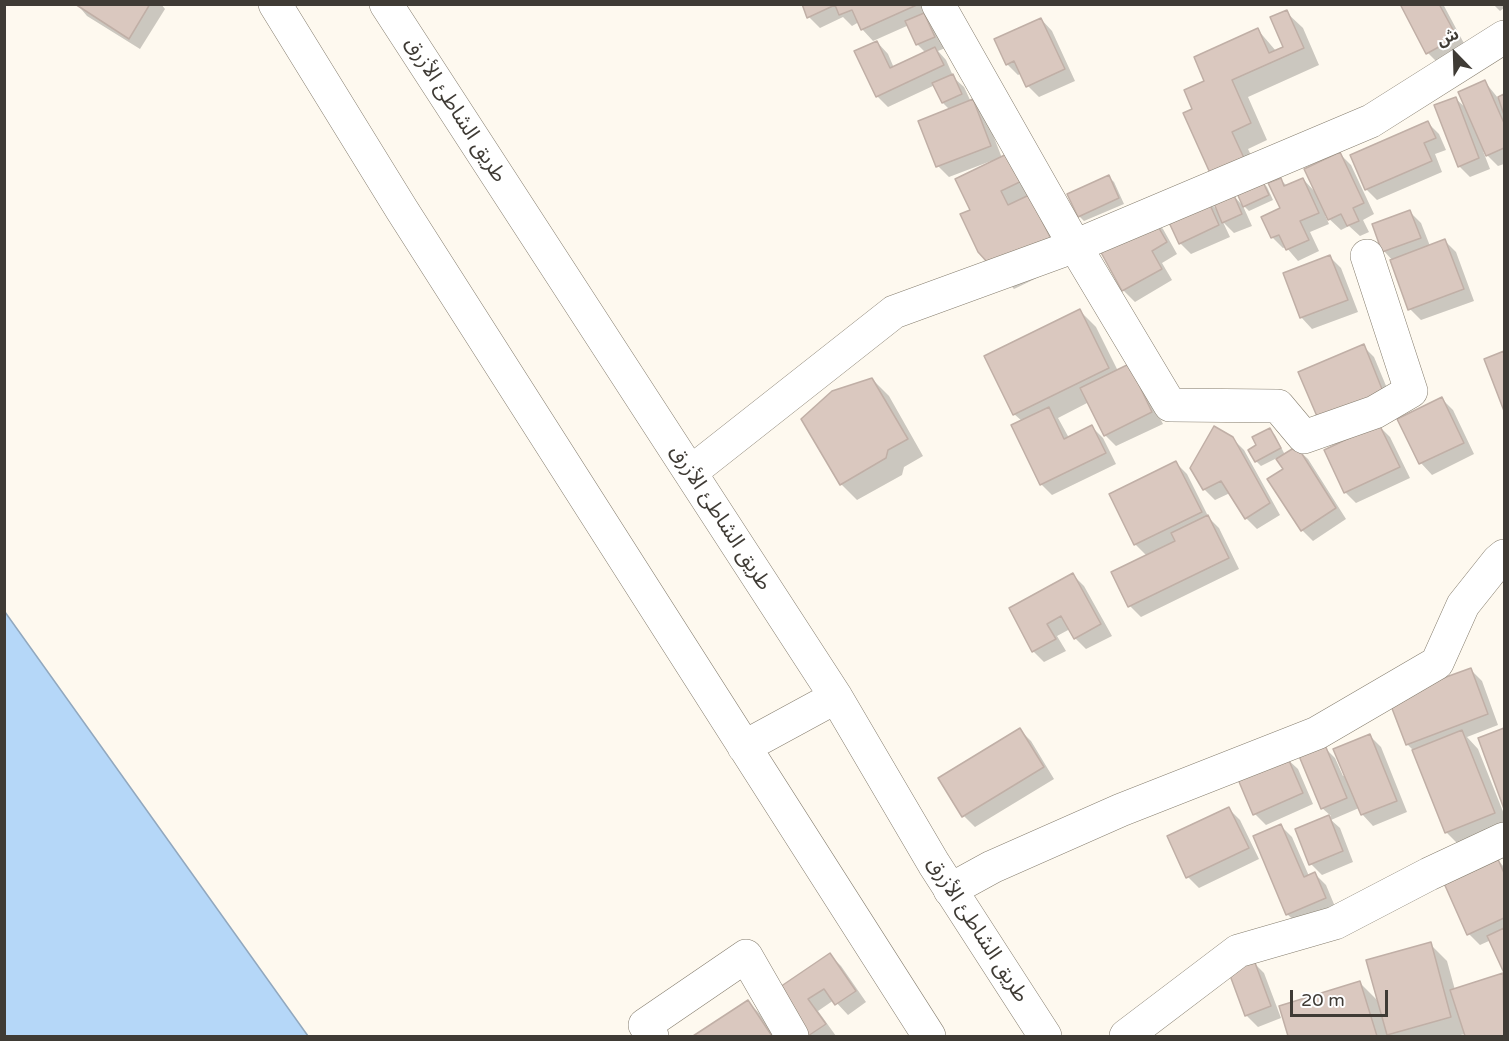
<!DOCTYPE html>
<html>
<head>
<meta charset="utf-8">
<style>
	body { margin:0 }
	#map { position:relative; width:1509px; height:1041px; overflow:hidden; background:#fef9ef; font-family:"Varela Round","Noto Sans Arabic",sans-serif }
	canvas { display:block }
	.frame { position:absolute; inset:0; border:6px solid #3f3b35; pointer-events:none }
	.north { position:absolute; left:1425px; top:24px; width:60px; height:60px; -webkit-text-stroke:4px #fff; paint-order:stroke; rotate:337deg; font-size:16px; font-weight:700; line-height:24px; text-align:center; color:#3f3b35 }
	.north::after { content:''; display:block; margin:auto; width:21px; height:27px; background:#3f3b35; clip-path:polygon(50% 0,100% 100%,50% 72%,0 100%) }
	.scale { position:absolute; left:1290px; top:990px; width:98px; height:27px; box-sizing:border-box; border:3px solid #3f3b35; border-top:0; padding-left:8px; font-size:18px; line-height:21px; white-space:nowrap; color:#3f3b35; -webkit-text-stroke:4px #fff; paint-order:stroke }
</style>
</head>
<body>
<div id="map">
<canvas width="1509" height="1041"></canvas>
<div class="frame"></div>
<div class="north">ش</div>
<div class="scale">20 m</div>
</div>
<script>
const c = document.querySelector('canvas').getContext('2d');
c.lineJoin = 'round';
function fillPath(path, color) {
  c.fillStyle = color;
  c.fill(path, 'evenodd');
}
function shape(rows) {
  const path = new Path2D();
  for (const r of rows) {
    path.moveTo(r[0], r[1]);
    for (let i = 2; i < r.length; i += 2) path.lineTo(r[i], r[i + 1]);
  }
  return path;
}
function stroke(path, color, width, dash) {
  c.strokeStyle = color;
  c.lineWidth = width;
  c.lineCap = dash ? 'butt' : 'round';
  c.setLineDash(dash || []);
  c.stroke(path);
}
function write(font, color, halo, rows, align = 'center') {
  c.font = font + ' "Varela Round","Noto Sans Arabic",sans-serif';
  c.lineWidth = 4.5;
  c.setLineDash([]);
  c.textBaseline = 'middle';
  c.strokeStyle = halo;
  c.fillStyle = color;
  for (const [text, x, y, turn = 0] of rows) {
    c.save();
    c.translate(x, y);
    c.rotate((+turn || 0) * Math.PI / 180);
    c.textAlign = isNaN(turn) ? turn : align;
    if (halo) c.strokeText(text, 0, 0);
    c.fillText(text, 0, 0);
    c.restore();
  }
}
const water = shape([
	[5,612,308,1036,5,1036,5,612]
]);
fillPath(water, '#b5d7f8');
stroke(water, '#92a8be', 1.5);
fillPath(shape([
	[77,4,161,4,165,9,140,49,87,16],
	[803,4,935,4,938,12,926,17,934,26,945,48,938,51,946,60,954,78,964,87,971,102,972,101,984,112,1002,158,1015,152,1070,262,1014,289,998,272,972,210,992,163,991,161,949,177,938,166,950,110,943,103,935,85,888,107,877,96,877,42,888,54,894,68,926,53,917,44,909,25,873,41,862,29,859,22,852,26,843,17,820,28,809,17],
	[1402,4,1443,4,1467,49,1439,64,1428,53],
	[1493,4,1504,4,1504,8,1500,11],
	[1286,12,1303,28,1319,65,1248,97,1267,140,1248,149,1260,174,1194,110,1206,82,1258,30,1276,51,1285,47],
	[1041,19,1052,31,1075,81,1039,97,1028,86,1022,73,1018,75,1007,64],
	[1485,82,1498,98,1504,96,1504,164,1498,166,1483,151,1490,169,1470,177,1459,166,1456,99,1467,109],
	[1428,123,1439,134,1446,150,1435,154,1442,172,1377,200,1366,189],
	[1340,154,1351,165,1374,214,1363,220,1369,232,1360,236,1349,226,1341,230,1325,215,1329,224,1310,232,1319,251,1298,261,1286,247,1283,248,1272,237,1282,209,1281,180,1287,186,1303,179,1317,194],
	[1109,177,1114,182,1124,204,1084,221,1079,216],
	[1262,181,1267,187,1273,200,1249,211,1244,206],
	[1232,194,1243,206,1252,226,1234,233,1223,222,1230,237,1191,254,1180,243,1207,199,1218,211],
	[1410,212,1421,223,1430,246,1445,241,1456,252,1474,301,1421,320,1410,309,1393,261,1384,251],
	[1152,218,1163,229,1177,254,1162,263,1172,280,1135,302,1124,291,1100,248],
	[1330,257,1341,268,1358,312,1312,329,1301,317],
	[1080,311,1096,327,1118,371,1139,377,1163,424,1116,446,1105,435,1089,402,1058,418,1069,438,1092,427,1103,438,1116,464,1052,495,1041,484,1022,421,1014,414],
	[1363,346,1374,357,1394,405,1300,372],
	[1504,352,1504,407,1486,360],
	[872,379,889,396,923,456,904,467,902,475,857,500,841,484],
	[1442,399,1453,410,1474,454,1432,475,1421,463,1399,420],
	[1379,426,1390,437,1410,478,1356,503,1345,492],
	[1269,430,1275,435,1285,455,1296,448,1308,459,1346,519,1313,541,1302,530,1285,469,1277,458,1261,466,1256,461,1258,446],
	[1232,438,1244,450,1280,515,1257,529,1246,518,1230,493,1215,500,1204,489],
	[1176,463,1187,474,1209,518,1219,528,1239,569,1141,617,1130,606,1147,556,1135,544],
	[1073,575,1084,586,1112,636,1086,649,1075,638,1070,629,1057,636,1066,651,1044,662,1033,651,1011,609],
	[1471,670,1482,681,1498,725,1467,737,1478,749,1504,814,1504,832,1463,849,1446,832,1414,751,1407,744],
	[1020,730,1031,741,1054,779,975,827,964,816,940,778],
	[1504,730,1504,805,1480,739],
	[1370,736,1381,747,1407,812,1373,826,1362,814,1359,808,1331,820,1340,828,1353,862,1322,875,1311,864,1297,830,1331,816,1322,808,1324,747,1335,758,1343,776,1346,775],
	[1286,758,1298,769,1313,804,1266,825,1255,814],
	[1229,809,1240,820,1259,859,1199,888,1188,877],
	[1281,826,1292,837,1309,876,1315,874,1326,885,1336,909,1299,925,1287,914],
	[1497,859,1504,867,1504,970,1491,940,1480,945,1469,934],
	[1430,944,1447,961,1455,990,1503,975,1504,977,1504,1036,1467,1036,1466,1034,1455,1036,1391,1036,1386,1032,1388,1036,1290,1036,1281,1007,1360,983,1379,1002],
	[830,955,841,966,866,1002,848,1015,834,1000,818,1011,836,1036,806,1036,776,992],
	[1253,962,1264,973,1281,1018,1258,1027,1246,1015],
	[748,1002,759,1013,774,1036,696,1036]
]), '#0003');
const building = shape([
	[75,4,150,4,129,39,75,4],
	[802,4,919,4,861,30,852,10,839,15,835,5,807,18,802,4],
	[1400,4,1439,4,1457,37,1426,54,1400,4],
	[1287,10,1304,48,1232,80,1251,123,1232,132,1244,158,1210,173,1183,113,1192,109,1184,90,1204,81,1194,57,1258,28,1269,53,1283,47,1270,17,1287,10],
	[924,13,935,37,916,45,905,21,924,13],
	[1041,18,1065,69,1026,87,1014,61,1006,65,994,39,1041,18],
	[877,41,890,68,935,47,944,65,876,97,854,51,877,41],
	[953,74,962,94,942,103,932,83,953,74],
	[1485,80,1504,123,1504,148,1486,156,1458,92,1485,80],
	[1504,94,1504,115,1498,97,1504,94],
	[1456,97,1479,158,1458,167,1434,105,1456,97],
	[973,99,991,146,936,167,918,121,973,99],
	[1428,121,1436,138,1424,143,1432,161,1365,190,1350,155,1428,121],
	[1015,150,1028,178,1001,191,1008,205,1029,195,1054,245,997,273,978,252,960,214,970,210,955,179,1015,150],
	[1340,152,1364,203,1353,208,1359,221,1347,226,1341,214,1328,220,1304,169,1340,152],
	[1109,175,1119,198,1078,217,1067,194,1109,175],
	[1281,178,1284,186,1303,178,1319,213,1300,221,1309,240,1286,250,1279,235,1271,238,1261,217,1280,208,1268,183,1281,178],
	[1262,180,1269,195,1243,207,1236,191,1262,180],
	[1233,193,1242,214,1222,223,1213,201,1233,193],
	[1207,198,1219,225,1179,244,1166,216,1207,198],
	[1410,210,1421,238,1382,252,1372,224,1410,210],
	[1152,216,1167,242,1152,251,1162,269,1122,291,1098,247,1152,216],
	[1445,239,1464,289,1408,310,1390,260,1445,239],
	[1330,255,1348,300,1300,318,1283,273,1330,255],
	[1080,309,1109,368,1013,415,984,356,1080,309],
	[1364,344,1384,394,1319,421,1298,372,1364,344],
	[1504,351,1504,411,1484,359,1504,351],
	[1129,364,1152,412,1104,436,1080,388,1129,364],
	[872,378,908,439,888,450,886,458,840,485,801,419,832,391,872,378],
	[1442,397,1464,443,1419,464,1397,419,1442,397],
	[1049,407,1064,439,1092,425,1106,453,1040,485,1011,425,1049,407],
	[1379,424,1400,467,1344,493,1324,450,1379,424],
	[1214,426,1233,437,1270,503,1245,519,1221,481,1203,490,1190,468,1214,426],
	[1270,428,1281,448,1255,462,1248,450,1256,445,1252,437,1270,428],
	[1297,446,1336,508,1301,531,1267,479,1283,469,1276,459,1297,446],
	[1176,461,1202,512,1134,545,1109,494,1176,461],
	[1208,515,1229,558,1128,607,1111,572,1175,541,1171,533,1208,515],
	[1073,573,1101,624,1074,639,1061,616,1047,624,1056,639,1032,652,1009,608,1073,573],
	[1471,668,1488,714,1406,745,1388,698,1471,668],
	[1020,728,1044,767,962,817,938,778,1020,728],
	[1504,728,1504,809,1478,738,1504,728],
	[1462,730,1495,813,1445,833,1412,750,1462,730],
	[1370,734,1397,801,1361,815,1333,749,1370,734],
	[1325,745,1347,798,1321,809,1299,756,1325,745],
	[1287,756,1303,793,1253,815,1237,777,1287,756],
	[1229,807,1249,848,1186,878,1167,836,1229,807],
	[1329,815,1343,851,1309,865,1295,829,1329,815],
	[1281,824,1304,877,1315,872,1326,898,1286,915,1253,836,1281,824],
	[1497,857,1504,873,1504,918,1467,935,1443,881,1497,857],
	[1504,928,1504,973,1487,936,1504,928],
	[1431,942,1451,1017,1387,1035,1366,960,1431,942],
	[830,953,856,991,835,1005,824,989,808,999,826,1024,808,1036,774,991,830,953],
	[1254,960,1271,1006,1245,1016,1228,970,1254,960],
	[1503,973,1504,1036,1465,1036,1450,990,1503,973],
	[1360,981,1377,1036,1288,1036,1279,1006,1360,981],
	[748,1000,772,1036,693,1036,748,1000]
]);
fillPath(building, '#dac8bf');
stroke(building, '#c0afa6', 1.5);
const minor = shape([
	[938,4,1075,246,1170,405,1278,406,1304,437,1375,412,1411,391,1367,256],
	[691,472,894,312,1075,246,1371,121,1504,37],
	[950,890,992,867,1121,810,1317,733,1437,663,1463,605,1498,561,1504,556],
	[652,1036,645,1025,746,956,792,1036],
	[1126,1036,1238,951,1335,923,1429,874,1504,839]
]);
const major = shape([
	[275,4,402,210,929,1036],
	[386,4,836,697,934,864,1045,1036],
	[744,747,836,697]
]);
stroke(minor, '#857d6e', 34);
stroke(major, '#857d6e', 34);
stroke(minor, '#fff', 33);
stroke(major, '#fff', 33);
write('21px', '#3f3b35', '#fff', [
	["طريق الشاطئ الأزرق",455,110,57],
	["طريق الشاطئ الأزرق",720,518,57],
	["طريق الشاطئ الأزرق",977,930,57]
]);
</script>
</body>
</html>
